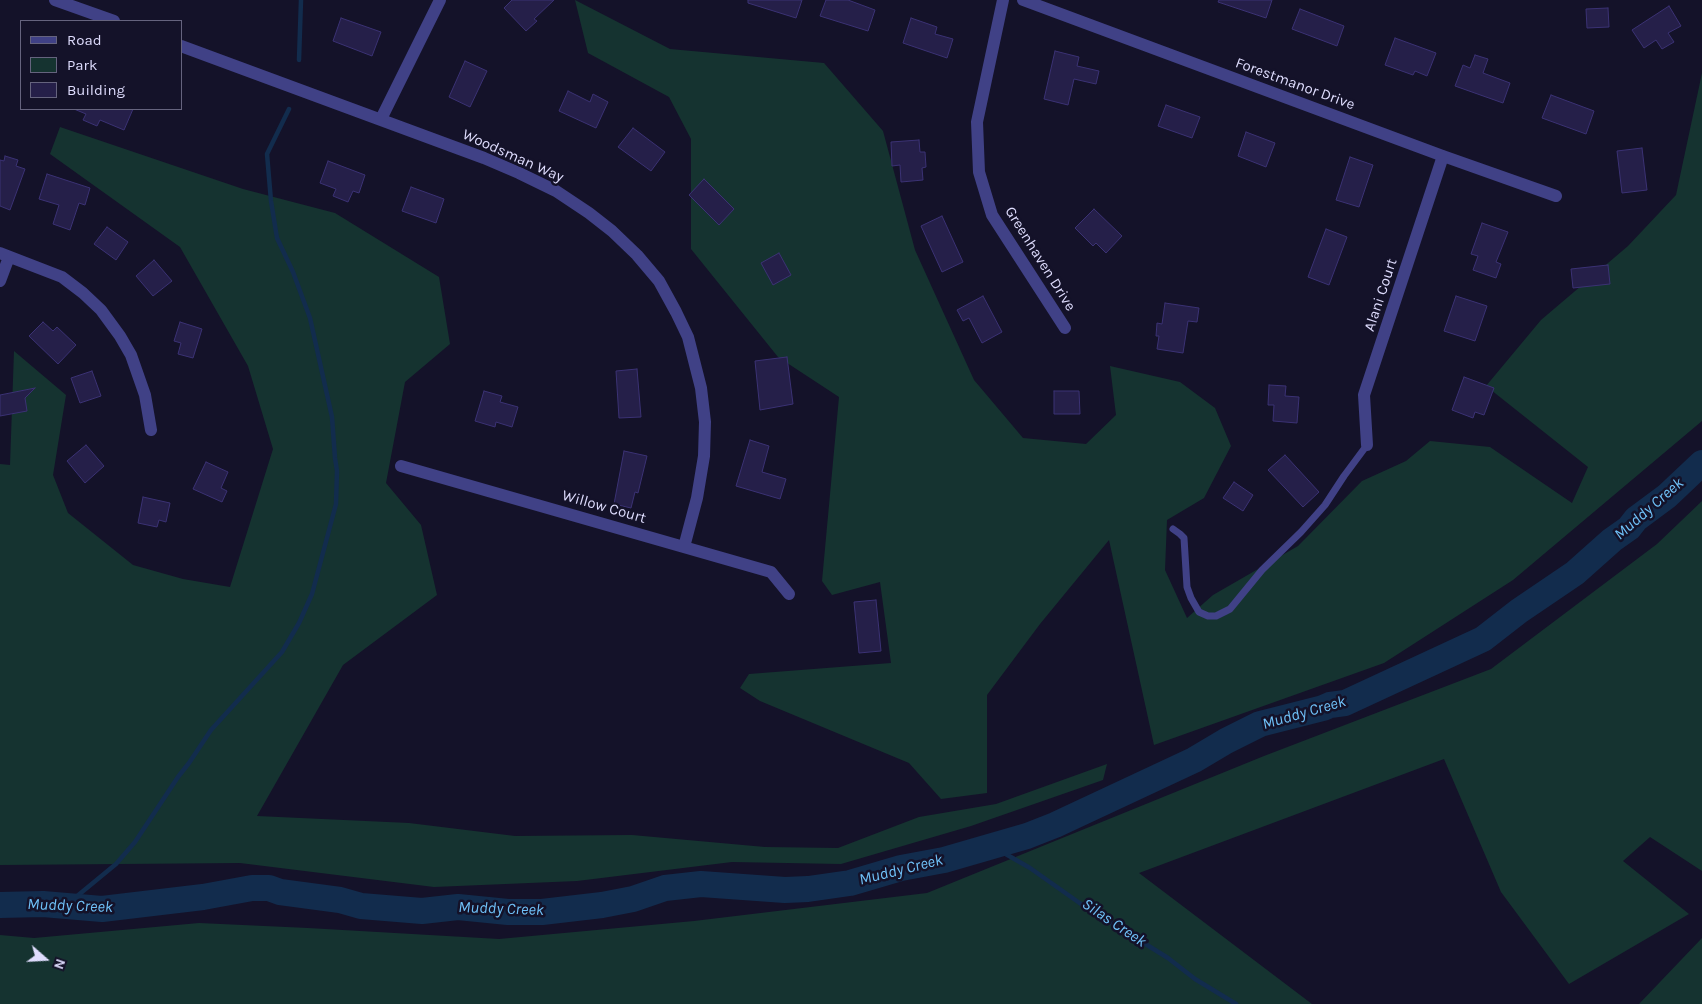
<!DOCTYPE html>
<html>
<head>
<meta charset="utf-8">
<style>
	body { margin:0 }
	#map { position:relative; width:1702px; height:1004px; overflow:hidden; background:#141229; font-family:Karla,sans-serif }
	canvas { display:block }
	.legend { position:absolute; left:20px; top:20px; width:162px; height:90px; box-sizing:border-box; background:#141229; border:1px solid #65637e; margin:0; padding:6px 9px; list-style:none; font-size:15px; color:#dedcfd }
	.legend li { display:flex; align-items:center; gap:10px; height:25px }
	.legend b { width:25px; border:1px solid #65637e }
	.north { position:absolute; left:20px; top:934px; width:50px; height:50px; -webkit-text-stroke:4px #141229; paint-order:stroke; rotate:109deg; font-size:14px; font-weight:700; line-height:20px; text-align:center; color:#dedcfd }
	.north::after { content:''; display:block; margin:auto; width:18px; height:22px; background:#dedcfd; clip-path:polygon(50% 0,100% 100%,50% 72%,0 100%) }
</style>
</head>
<body>
<div id="map">
<canvas width="1702" height="1004"></canvas>
<ul class="legend">
<li><b style="height:6px;background:#404186"></b>Road</li>
<li><b style="height:14px;background:#153330"></b>Park</li>
<li><b style="height:14px;background:#251f49"></b>Building</li>
</ul>
<div class="north">N</div>
</div>
<script>
const c = document.querySelector('canvas').getContext('2d');
c.lineJoin = 'round';
function fillPath(path, color) {
  c.fillStyle = color;
  c.fill(path, 'evenodd');
}
function shape(rows) {
  const path = new Path2D();
  for (const r of rows) {
    path.moveTo(r[0], r[1]);
    for (let i = 2; i < r.length; i += 2) path.lineTo(r[i], r[i + 1]);
  }
  return path;
}
function stroke(path, color, width, dash) {
  c.strokeStyle = color;
  c.lineWidth = width;
  c.lineCap = dash ? 'butt' : 'round';
  c.setLineDash(dash || []);
  c.stroke(path);
}
function write(font, color, halo, rows, align = 'center') {
  c.font = font + ' Karla,sans-serif';
  c.lineWidth = 5;
  c.setLineDash([]);
  c.textBaseline = 'middle';
  c.strokeStyle = halo;
  c.fillStyle = color;
  for (const [text, x, y, turn = 0] of rows) {
    c.save();
    c.translate(x, y);
    c.rotate((+turn || 0) * Math.PI / 180);
    c.textAlign = isNaN(turn) ? turn : align;
    if (halo) c.strokeText(text, 0, 0);
    c.fillText(text, 0, 0);
    c.restore();
  }
}
fillPath(shape([
	[575,0,670,49,824,63,883,131,915,250,974,380,1023,438,1086,444,1116,415,1110,366,1180,382,1215,408,1231,446,1204,498,1167,520,1165,570,1187,618,1213,595,1298,546,1362,481,1406,461,1430,441,1490,447,1572,503,1588,467,1486,386,1541,320,1628,246,1676,195,1702,73,1702,421,1513,580,1384,663,1154,745,1109,540,1040,624,987,695,987,793,941,799,909,763,760,701,740,688,749,674,891,663,880,582,832,595,822,581,839,397,778,357,691,249,691,139,669,97,588,53],
	[60,127,243,189,335,213,439,277,450,344,405,382,386,483,421,525,437,595,343,665,257,816,409,823,515,836,632,835,765,847,838,848,919,817,996,804,1107,764,1103,780,971,826,841,864,732,862,577,881,434,887,240,863,0,865,0,464,10,465,14,351,66,395,53,475,68,513,133,565,183,579,230,587,273,449,248,366,180,247,50,154],
	[1702,501,1702,871,1650,837,1623,861,1689,914,1569,984,1501,892,1444,759,1139,873,1312,1004,0,1004,0,935,34,938,199,923,308,928,499,939,694,921,927,893,1264,756,1491,669,1657,544],
	[1702,938,1702,1004,1639,1004]
]), '#153330');
stroke(shape([
	[299,60,301,0],
	[990,845,1030,868,1081,904,1168,958,1195,979,1236,1004],
	[65,906,116,864,135,842,178,777,189,763,211,730,282,652,299,623,312,594,336,504,337,471,335,458,332,417,310,318,293,272,277,238,271,201,267,154,289,109]
]), '#122c4d', 4.5);
stroke(shape([
	[0,905,43,904,102,909,203,897,252,888,269,888,280,892,340,900,361,906,422,911,458,907,508,912,542,912,602,905,633,899,665,888,701,884,785,890,808,889,850,883,901,868,944,860,1027,836,1055,825,1194,760,1226,741,1260,724,1323,708,1330,705,1345,703,1483,639,1519,611,1575,573,1612,540,1629,528,1636,519,1667,496,1702,463]
]), '#122c4d', 26);
const building = shape([
	[512,0,554,0,534,19,537,21,526,31,504,8,512,0],
	[748,0,802,0,796,18,748,3,748,0],
	[826,0,848,0,875,10,868,31,820,16,826,0],
	[1219,0,1272,0,1266,18,1218,2,1219,0],
	[1669,6,1681,26,1668,33,1674,42,1662,49,1656,40,1644,48,1632,30,1669,6],
	[1608,8,1609,27,1587,28,1586,9,1608,8],
	[1300,9,1344,26,1337,46,1292,29,1300,9],
	[341,18,381,32,372,56,333,41,341,18],
	[911,18,937,27,935,34,953,39,947,58,903,43,911,18],
	[1395,38,1436,53,1427,76,1415,71,1413,75,1385,65,1395,38],
	[1055,51,1079,57,1077,66,1099,71,1096,84,1074,79,1068,105,1044,99,1055,51],
	[1475,55,1488,59,1483,73,1510,83,1503,103,1455,86,1463,65,1470,68,1475,55],
	[465,61,487,71,470,107,449,97,465,61],
	[568,91,590,102,593,94,608,102,596,128,559,111,568,91],
	[1551,95,1594,111,1586,134,1542,118,1551,95],
	[1166,105,1200,117,1192,138,1158,126,1166,105],
	[74,109,133,109,124,130,100,120,97,126,83,120,86,114,74,109],
	[633,128,665,152,651,171,618,147,633,128],
	[1246,132,1275,143,1266,167,1238,156,1246,132],
	[919,140,920,152,925,152,926,167,922,168,923,180,901,182,900,165,892,166,891,142,919,140],
	[1642,148,1647,190,1622,193,1617,151,1642,148],
	[5,156,18,160,16,166,25,169,10,210,0,206,0,160,4,161,5,156],
	[1350,157,1373,165,1359,207,1336,200,1350,157],
	[328,161,365,175,359,193,353,191,348,202,333,196,336,189,320,183,328,161],
	[47,174,90,188,85,205,79,203,70,230,53,224,59,205,39,199,47,174],
	[704,179,734,209,719,225,689,195,704,179],
	[411,187,444,199,436,223,402,211,411,187],
	[1094,209,1122,236,1106,253,1096,243,1093,246,1075,228,1094,209],
	[942,216,963,262,942,272,921,226,942,216],
	[1482,223,1508,232,1496,262,1501,264,1496,278,1473,270,1478,256,1471,254,1482,223],
	[107,227,128,242,116,260,94,244,107,227],
	[1326,229,1347,237,1329,285,1308,277,1326,229],
	[779,253,791,275,773,285,761,263,779,253],
	[154,260,172,281,153,296,136,276,154,260],
	[1608,265,1610,284,1573,288,1571,269,1608,265],
	[983,296,1002,332,982,343,969,318,963,321,957,310,983,296],
	[1456,296,1487,306,1475,341,1444,331,1456,296],
	[1165,303,1199,308,1197,322,1188,321,1183,353,1157,349,1159,336,1156,336,1157,323,1162,324,1165,303],
	[43,322,53,331,57,327,76,345,58,364,29,336,43,322],
	[180,322,202,329,193,358,178,354,181,343,174,341,180,322],
	[787,357,793,404,760,410,755,361,787,357],
	[637,369,641,417,619,418,616,371,637,369],
	[92,371,101,396,80,403,71,378,92,371],
	[1464,377,1494,388,1484,415,1475,412,1473,418,1452,410,1464,377],
	[1269,385,1286,386,1285,396,1299,397,1297,423,1273,421,1274,405,1268,405,1269,385],
	[35,388,25,398,27,411,0,416,0,395,35,388],
	[484,391,502,396,500,402,518,407,512,427,496,422,495,427,475,421,484,391],
	[1054,391,1079,391,1080,414,1054,414,1054,391],
	[750,440,769,446,762,472,786,479,780,499,736,486,750,440],
	[86,445,104,466,85,483,67,461,86,445],
	[624,451,647,456,638,493,635,492,631,508,614,504,624,451],
	[1285,455,1319,492,1303,507,1268,470,1285,455],
	[206,462,228,472,221,488,227,491,222,502,193,489,206,462],
	[1234,482,1253,495,1243,511,1223,498,1234,482],
	[143,497,170,503,166,522,159,520,157,527,138,523,143,497],
	[876,600,881,651,859,653,854,602,876,600]
]);
fillPath(building, '#251f49');
stroke(building, '#3b3274', 1);
stroke(shape([
	[1173,529,1180,534,1184,538,1187,587,1191,598,1199,612,1208,616,1216,616,1230,609,1262,570,1301,532,1325,505,1344,476,1367,445]
]), '#404186', 7);
stroke(shape([
	[55,0,114,21],
	[1003,0,977,122,979,172,992,215,1065,328],
	[1023,0,1443,156,1556,196],
	[181,46,484,158,519,173,556,191,589,213,612,231,637,255,659,281,676,312,688,337,701,388,705,422,704,456,697,498,684,547],
	[381,119,440,0],
	[0,253,62,277,83,293,101,310,120,336,131,355,145,395,151,430],
	[0,281,9,257],
	[1367,445,1364,395,1443,156],
	[401,466,771,572,789,594]
]), '#404186', 12);
write('15px', '#dedcfd', '#141229', [
	["Forestmanor Drive",1295,84,20],
	["Woodsman Way",513,156,24],
	["Greenhaven Drive",1040,259,58],
	["Alani Court",1381,295,-72],
	["Willow Court",604,507,16]
]);
write('italic 16px', '#6fc1f8', '#141229', [
	["Muddy Creek",1649,509,-41],
	["Muddy Creek",1304,713,-16],
	["Muddy Creek",901,870,-14],
	["Muddy Creek",70,906,2],
	["Muddy Creek",501,909,2],
	["Silas Creek",1114,923,34]
]);
</script>
</body>
</html>
